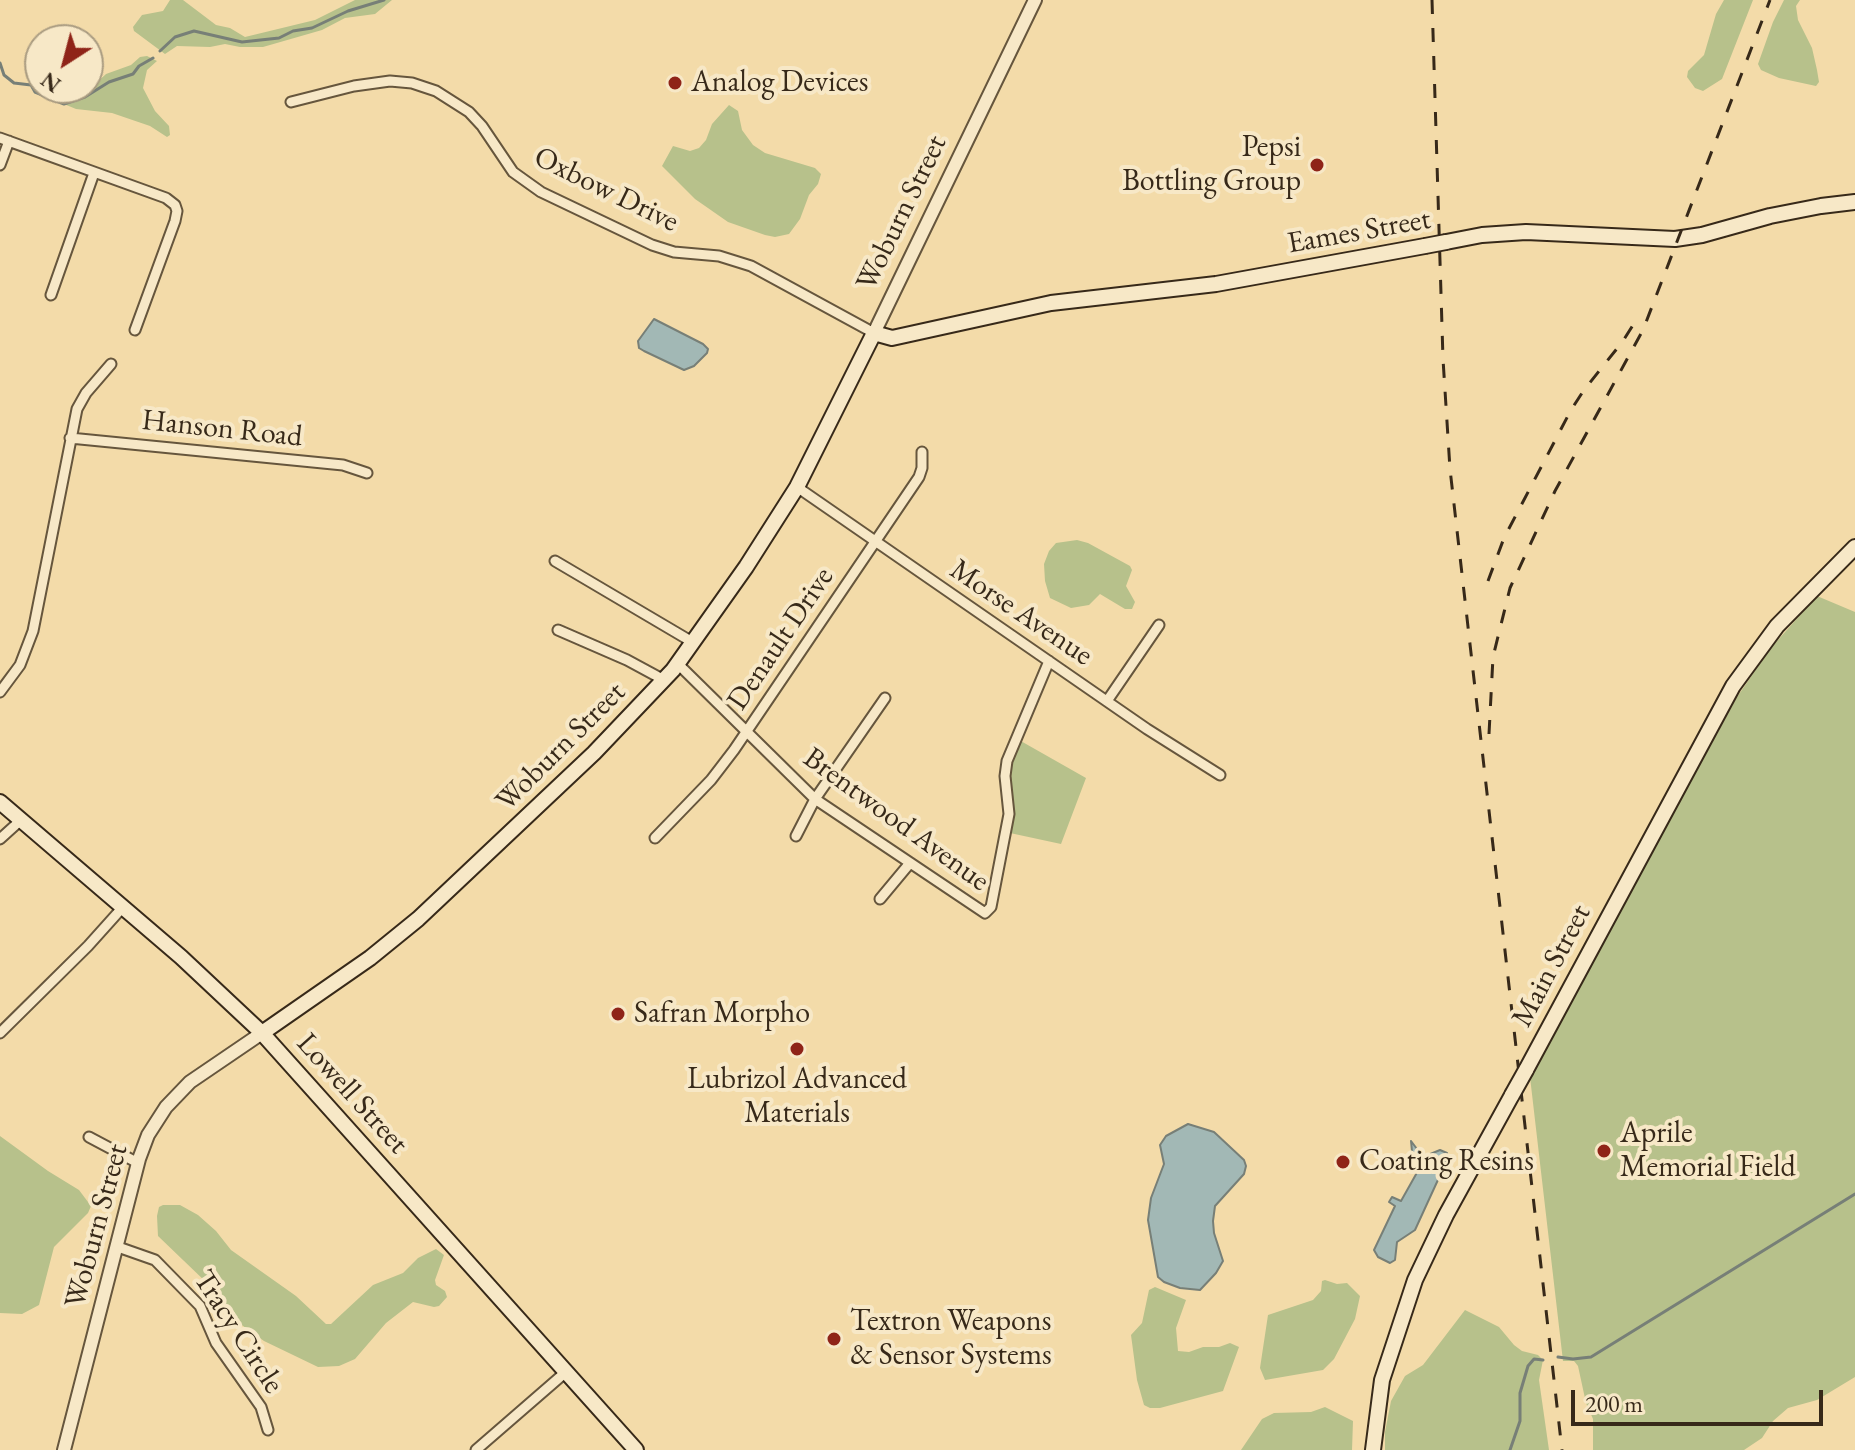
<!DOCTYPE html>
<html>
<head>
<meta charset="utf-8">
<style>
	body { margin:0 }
	#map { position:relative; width:1855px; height:1450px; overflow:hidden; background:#f3dba9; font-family:"EB Garamond",serif }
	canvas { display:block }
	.north { position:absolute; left:24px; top:24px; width:80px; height:80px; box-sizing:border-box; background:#f7e8c7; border:2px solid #aa9c81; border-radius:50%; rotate:216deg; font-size:22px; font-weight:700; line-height:32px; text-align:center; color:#372919 }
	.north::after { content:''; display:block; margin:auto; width:28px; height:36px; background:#8f2418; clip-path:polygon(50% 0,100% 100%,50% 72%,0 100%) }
	.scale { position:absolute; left:1571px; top:1390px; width:252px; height:36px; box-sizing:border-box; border:4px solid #372919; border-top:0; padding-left:10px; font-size:24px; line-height:28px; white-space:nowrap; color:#372919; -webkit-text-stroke:6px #f7e8c7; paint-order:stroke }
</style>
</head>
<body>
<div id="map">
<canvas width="1855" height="1450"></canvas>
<div class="north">N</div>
<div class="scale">200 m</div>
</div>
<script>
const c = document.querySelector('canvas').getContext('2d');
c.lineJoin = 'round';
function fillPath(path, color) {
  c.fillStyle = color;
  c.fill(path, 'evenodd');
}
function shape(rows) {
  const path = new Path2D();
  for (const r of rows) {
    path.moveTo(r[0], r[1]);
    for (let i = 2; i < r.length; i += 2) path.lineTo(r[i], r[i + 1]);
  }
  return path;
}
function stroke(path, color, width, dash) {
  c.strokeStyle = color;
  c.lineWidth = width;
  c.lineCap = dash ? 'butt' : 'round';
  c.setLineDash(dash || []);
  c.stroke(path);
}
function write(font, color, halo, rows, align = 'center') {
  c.font = font + ' "EB Garamond",serif';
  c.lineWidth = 8;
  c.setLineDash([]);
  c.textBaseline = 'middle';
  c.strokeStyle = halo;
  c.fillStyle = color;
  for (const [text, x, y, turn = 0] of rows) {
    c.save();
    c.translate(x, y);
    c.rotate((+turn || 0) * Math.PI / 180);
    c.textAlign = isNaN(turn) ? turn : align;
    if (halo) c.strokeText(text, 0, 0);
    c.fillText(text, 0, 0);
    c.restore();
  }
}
fillPath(shape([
	[170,0,183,0,216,25,230,28,245,37,315,20,355,0,392,0,375,14,345,18,322,30,263,47,240,47,225,44,210,47,177,46,165,54,134,31,133,27,142,15,163,11],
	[1724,0,1753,0,1722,79,1703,91,1695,88,1687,77,1688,71,1704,55,1716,14],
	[1784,0,1800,0,1796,6,1798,20,1812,48,1817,70,1819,82,1816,86,1779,78,1761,70,1758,64,1773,22],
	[147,56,157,61,147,70,143,88,155,111,169,126,170,135,167,137,150,126,112,113,76,109,64,104,94,85,106,74,131,65,140,57],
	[729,105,738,111,742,130,753,145,765,153,815,168,821,174,818,184,809,195,800,219,789,234,775,237,765,235,728,222,695,199,662,166,673,146,690,151,699,148,706,140,712,124],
	[1077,540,1088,543,1130,566,1132,570,1126,586,1135,602,1132,609,1125,609,1100,594,1089,605,1071,608,1050,598,1045,581,1044,564,1049,551,1056,543],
	[1817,596,1855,612,1855,1377,1817,1400,1788,1408,1773,1421,1762,1438,1744,1450,1593,1450,1593,1419,1586,1403,1578,1366,1574,1361,1563,1361,1530,1077,1737,697,1770,649],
	[1019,740,1086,778,1061,844,1010,833,1009,775],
	[0,1136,48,1171,79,1190,91,1206,88,1213,54,1247,39,1305,22,1314,0,1313],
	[163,1205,180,1205,198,1215,216,1231,231,1250,296,1296,326,1324,331,1324,373,1285,403,1273,418,1258,436,1249,444,1255,435,1280,436,1285,445,1291,447,1297,439,1306,434,1307,413,1302,386,1323,355,1359,339,1366,318,1367,264,1341,232,1318,208,1284,158,1236,157,1216,159,1207],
	[1325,1280,1337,1284,1347,1283,1360,1296,1355,1319,1334,1359,1323,1370,1265,1380,1260,1368,1268,1315,1313,1300,1321,1291,1322,1281],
	[1155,1287,1186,1300,1176,1328,1178,1351,1189,1352,1203,1347,1219,1347,1230,1343,1239,1347,1223,1391,1160,1408,1150,1408,1144,1405,1137,1380,1131,1335,1142,1323,1149,1290],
	[1465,1310,1499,1327,1514,1345,1522,1351,1538,1355,1543,1360,1539,1380,1549,1450,1385,1450,1385,1432,1391,1401,1405,1376,1423,1365],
	[1325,1407,1353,1421,1352,1450,1241,1450,1262,1419,1274,1413,1311,1412]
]), '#b7c18b');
const water = shape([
	[654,319,703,344,708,349,707,353,694,366,684,370,644,351,639,348,638,341,654,319],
	[1188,1124,1214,1132,1244,1160,1246,1166,1244,1174,1215,1206,1213,1221,1214,1233,1223,1261,1216,1273,1200,1290,1180,1288,1164,1282,1158,1277,1148,1220,1151,1198,1164,1164,1160,1145,1166,1136,1188,1124],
	[1411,1141,1423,1157,1440,1150,1447,1153,1448,1158,1415,1230,1397,1242,1395,1260,1390,1263,1378,1257,1374,1250,1395,1206,1389,1202,1392,1197,1401,1201,1419,1169,1423,1168,1412,1151,1411,1141]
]);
fillPath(water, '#a2b8b5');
stroke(water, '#777f77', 2);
stroke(shape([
	[160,51,175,37,194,31,242,42,279,38,293,31,312,28,348,11,384,0],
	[0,63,4,75,14,83,31,85,35,92,64,104,85,97,109,82,133,74,139,66,153,58],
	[1558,1357,1573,1359,1591,1357,1855,1194],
	[1510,1450,1520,1421,1520,1393,1528,1366,1534,1359,1543,1360]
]), '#777f77', 3);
const minor = shape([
	[291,102,354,86,390,81,412,83,436,91,469,112,482,126,513,172,541,192,652,245,674,252,719,256,751,266,874,333],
	[0,138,166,198,175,205,177,211,175,221,135,330],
	[0,165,9,141],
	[51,295,94,173],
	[70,438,343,465,367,473],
	[797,487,1147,729,1220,775],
	[555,561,694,643],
	[558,630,627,660,664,680],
	[678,664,815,799,985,913,991,907,1009,814,1005,776,1007,761,1049,661],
	[0,692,20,665,33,631,77,409,86,393,111,364],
	[1107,701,1159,625],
	[796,836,815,799,885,698],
	[655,838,711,780,734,750,919,477,922,468,922,452],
	[0,839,21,820],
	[880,899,910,863],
	[0,1033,88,946,123,907],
	[89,1137,138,1163],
	[118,1247,155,1260,200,1306,216,1343,261,1407,268,1430],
	[476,1450,567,1371]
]);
const tertiary = shape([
	[874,333,1035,0],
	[64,1450,139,1159,148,1135,166,1107,190,1082,262,1033]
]);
const secondary = shape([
	[1446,242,1482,235,1526,232,1675,239,1702,235,1770,216,1821,206,1855,202],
	[0,802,181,957,262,1033,636,1450],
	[262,1033,370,958,418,919,594,753,673,670,746,567,797,487,874,333,892,338,1051,303,1216,284,1425,246],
	[1526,1070,1733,686,1777,626,1855,547],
	[1373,1450,1382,1380,1415,1280,1446,1215,1512,1095]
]);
stroke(minor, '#66563d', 13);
stroke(tertiary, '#66563d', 16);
stroke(secondary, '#372919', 18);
stroke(minor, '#f7e8c7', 9);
stroke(tertiary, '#f7e8c7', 12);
stroke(secondary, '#f7e8c7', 14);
stroke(shape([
	[1432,0,1443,359,1450,469,1562,1450],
	[1488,581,1504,538,1571,410,1584,390,1623,341,1638,317],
	[1489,734,1493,657,1510,588,1555,491,1643,330,1770,0]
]), '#372919', 3, [14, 14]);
const secondaryBridge = shape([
	[1425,246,1446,242],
	[1512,1095,1526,1070]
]);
stroke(secondaryBridge, '#372919', 18, []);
stroke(secondaryBridge, '#f7e8c7', 14);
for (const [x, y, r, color] of [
	[675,83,8,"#8f2418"],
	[1317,165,8,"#8f2418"],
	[618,1014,8,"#8f2418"],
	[797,1049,8,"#8f2418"],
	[1604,1151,8,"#8f2418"],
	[1343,1162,8,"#8f2418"],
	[834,1339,8,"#8f2418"]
]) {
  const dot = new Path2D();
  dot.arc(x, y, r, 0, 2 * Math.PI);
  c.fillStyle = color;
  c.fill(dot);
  stroke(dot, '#f7e8c7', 3);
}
write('30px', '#372919', '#f7e8c7', [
	["Analog Devices",691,83],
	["Pepsi",1301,148,"right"],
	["Bottling Group",1301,182,"right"],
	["Safran Morpho",634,1014],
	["Lubrizol Advanced",797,1080,"center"],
	["Materials",797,1114,"center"],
	["Aprile",1620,1134],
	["Memorial Field",1620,1168],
	["Coating Resins",1359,1162],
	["Textron Weapons",850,1322],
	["& Sensor Systems",850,1356]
], 'left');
write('30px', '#372919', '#f7e8c7', [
	["Oxbow Drive",606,190,26],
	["Woburn Street",902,213,-64],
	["Eames Street",1359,232,-10],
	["Hanson Road",222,429,6],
	["Morse Avenue",1021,613,34],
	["Denault Drive",781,639,-56],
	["Woburn Street",561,747,-45],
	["Brentwood Avenue",896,820,36],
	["Main Street",1552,966,-62],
	["Lowell Street",352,1094,48],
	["Woburn Street",97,1226,-75],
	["Tracy Circle",238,1332,57]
]);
</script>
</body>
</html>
